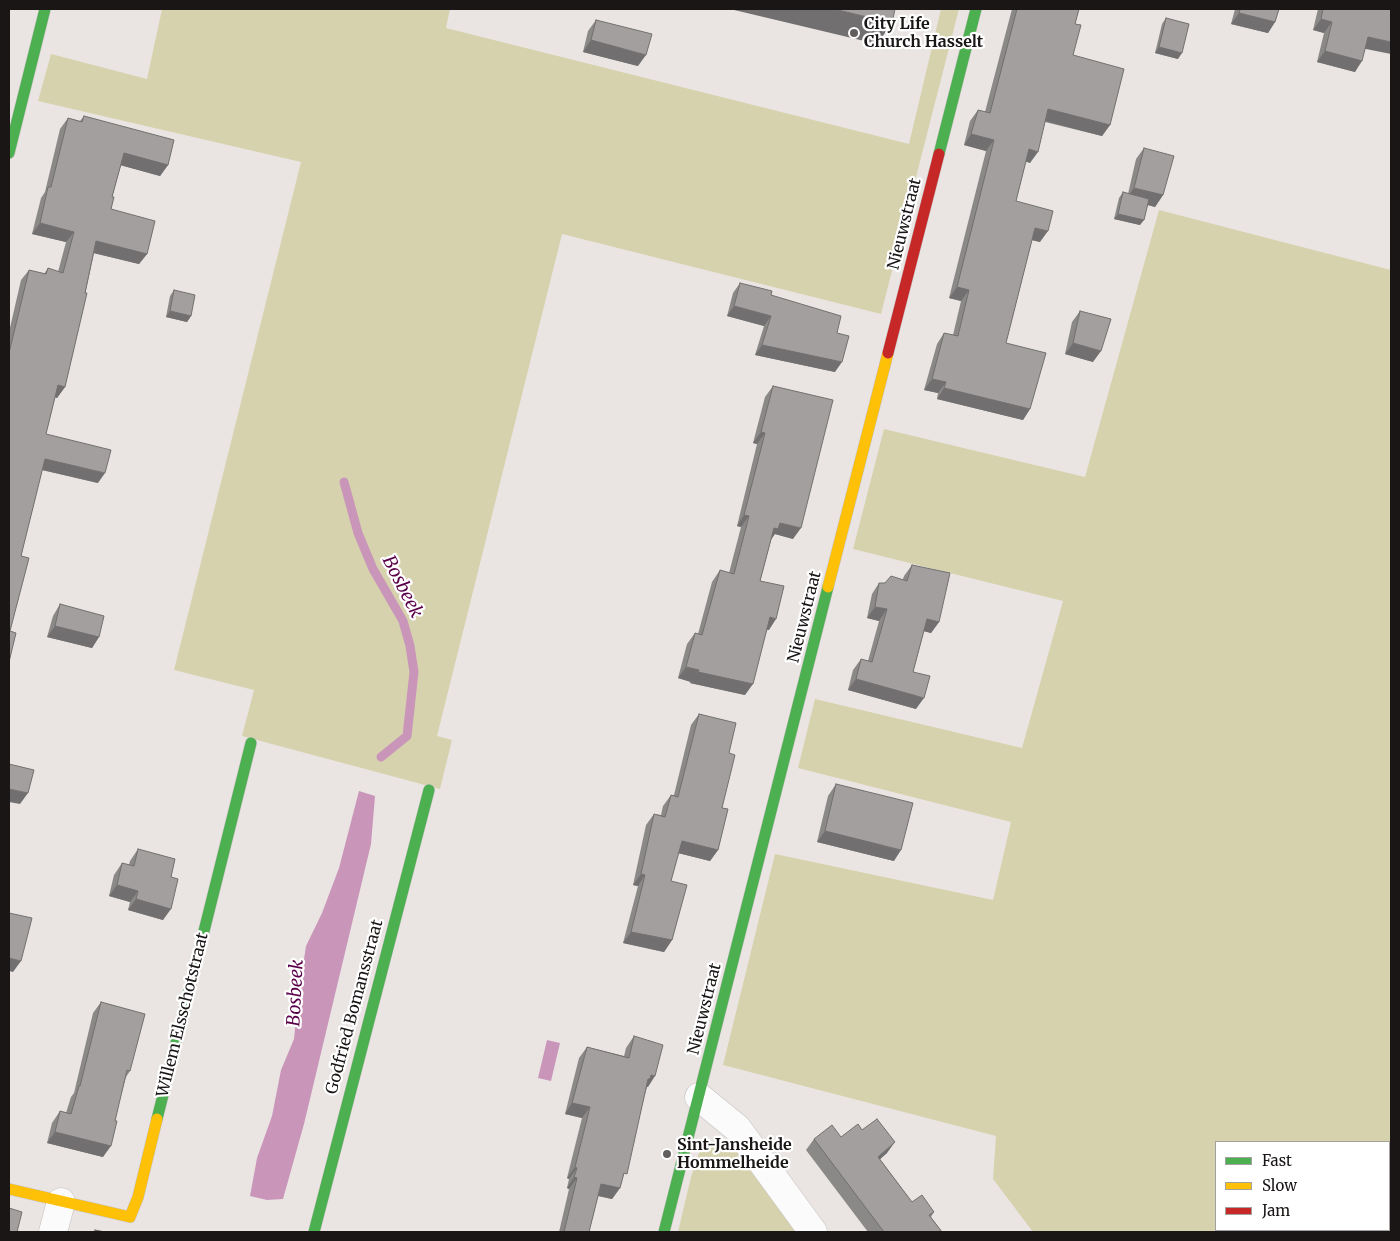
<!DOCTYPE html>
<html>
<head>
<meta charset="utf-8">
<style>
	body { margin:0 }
	#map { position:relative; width:1400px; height:1241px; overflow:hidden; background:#eae5e3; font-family:Merriweather,serif }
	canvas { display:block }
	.frame { position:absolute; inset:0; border:10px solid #191615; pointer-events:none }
	.legend { position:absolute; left:1215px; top:1141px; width:175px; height:90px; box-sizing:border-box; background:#fff; border:1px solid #a3a2a1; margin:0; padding:6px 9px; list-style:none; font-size:15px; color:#191615 }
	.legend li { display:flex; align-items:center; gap:10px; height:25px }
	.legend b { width:25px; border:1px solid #a3a2a1 }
</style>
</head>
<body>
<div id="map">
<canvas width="1400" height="1241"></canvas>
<div class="frame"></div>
<ul class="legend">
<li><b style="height:6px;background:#4caf50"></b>Fast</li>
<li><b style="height:6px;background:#ffc107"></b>Slow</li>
<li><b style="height:6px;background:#c62828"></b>Jam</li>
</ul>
</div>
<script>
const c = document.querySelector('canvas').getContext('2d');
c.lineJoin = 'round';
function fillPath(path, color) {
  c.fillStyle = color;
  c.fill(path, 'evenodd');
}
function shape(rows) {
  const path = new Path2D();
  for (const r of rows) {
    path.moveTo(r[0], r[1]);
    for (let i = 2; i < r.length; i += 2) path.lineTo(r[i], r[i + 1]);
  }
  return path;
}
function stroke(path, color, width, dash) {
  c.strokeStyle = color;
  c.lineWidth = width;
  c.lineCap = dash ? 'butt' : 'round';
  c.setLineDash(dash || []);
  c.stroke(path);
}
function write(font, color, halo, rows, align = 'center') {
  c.font = font + ' Merriweather,serif';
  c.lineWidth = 4.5;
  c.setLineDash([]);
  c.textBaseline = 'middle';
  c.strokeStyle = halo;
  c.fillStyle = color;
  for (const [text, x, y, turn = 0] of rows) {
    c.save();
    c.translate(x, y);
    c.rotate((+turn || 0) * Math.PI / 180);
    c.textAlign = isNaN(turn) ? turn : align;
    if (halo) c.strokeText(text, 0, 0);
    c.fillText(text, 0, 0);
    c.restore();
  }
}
fillPath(shape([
	[162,9,450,9,446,28,909,144,941,9,959,9,881,314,562,234,437,736,452,740,440,789,242,736,254,690,174,670,301,162,38,101,51,54,147,79],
	[1159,210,1391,270,1391,1232,1033,1232,993,1179,996,1136,723,1065,775,854,993,900,1011,822,798,768,815,699,1022,748,1063,601,853,549,884,429,1085,477],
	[1216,1142,1389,1142,1389,1230,1216,1230],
	[716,1139,726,1140,734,1145,798,1232,678,1232,691,1177,701,1147]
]), '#d6d2ad');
fillPath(shape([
	[359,791,375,796,371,844,304,1124,283,1199,267,1200,250,1196,257,1158,272,1116,281,1070,294,1039,298,999,306,946,322,913,339,868],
	[547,1040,560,1043,551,1081,538,1078]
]), '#c996ba');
stroke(shape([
	[344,482,358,533,373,569,403,621,410,646,414,672,407,736,381,757]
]), '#c996ba', 9);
const street = shape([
	[699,1097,737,1128,813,1232],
	[53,1232,61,1202]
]);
const fast = shape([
	[9,153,45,9],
	[939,154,976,9],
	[157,1119,251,743],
	[314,1232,429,790],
	[664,1232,828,587]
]);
const slow = shape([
	[828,587,888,353],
	[9,1189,130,1217,138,1197,157,1119]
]);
const jam = shape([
	[888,353,939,154]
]);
stroke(street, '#c4c1bf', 29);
stroke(fast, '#c4c1bf', 12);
stroke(slow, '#c4c1bf', 12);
stroke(jam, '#c4c1bf', 12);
stroke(street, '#fcfbfb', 28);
stroke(fast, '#4caf50', 11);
stroke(slow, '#ffc107', 11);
stroke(jam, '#c62828', 11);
fillPath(shape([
	[1012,9,1079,9,1075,24,1073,55,1110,125,1102,136,1045,122,1030,163,1026,161,1016,201,1040,242,1032,240,1006,343,1030,409,1023,420,937,399,938,393,924,390,937,344,944,333,953,335,961,301,949,298,986,151,964,145,970,121,978,110,985,112],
	[1235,9,1279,9,1275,22,1268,33,1231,24],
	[1318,9,1391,9,1365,49,1355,72,1317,62,1324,33,1313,30],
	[1166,18,1178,59,1155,53,1162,24],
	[596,20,638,66,583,52,588,31],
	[84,116,168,165,160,176,121,165,112,197,111,209,147,254,139,264,94,253,65,387,57,398,55,397,46,434,98,483,42,470,21,556,10,631,9,662,9,332,21,280,29,270,44,274,48,268,58,272,66,242,32,234,41,198,45,192,60,129,68,118,80,121],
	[1144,148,1163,195,1155,207,1148,205,1140,225,1114,219,1119,198,1123,192,1128,194,1136,159],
	[740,283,771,295,837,333,835,372,755,355,764,326,727,316,733,293],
	[174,290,191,316,187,322,166,317,170,296],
	[1080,311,1093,362,1065,354,1072,322],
	[773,386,793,539,775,534,771,540,760,581,769,630,767,630,745,695,690,683,691,682,678,678,687,644,695,633,698,634,712,582,720,570,729,573,741,527,737,526,757,444,753,443,765,397],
	[912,565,939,622,931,633,924,631,913,672,916,709,848,690,853,670,861,659,868,661,879,621,867,618,872,594,879,583,885,583,903,579,904,576],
	[60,604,99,637,92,648,47,637,53,616],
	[699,714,729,753,722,808,718,850,710,861,678,853,671,881,672,940,664,952,623,943,638,886,633,885,646,825,654,814,661,815,663,806,671,795,674,795,691,725],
	[836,784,894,861,817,842,828,796],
	[138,849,171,877,163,920,128,910,130,902,109,896,114,875,122,863,129,865,130,861],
	[101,1002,130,1071,126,1077,103,1157,47,1143,52,1123,60,1111,66,1113,71,1097,74,1093,93,1013],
	[634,1036,648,1087,647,1087,620,1188,612,1199,598,1196,589,1232,559,1232,569,1189,567,1188,569,1179,567,1178,582,1118,565,1114,579,1058,587,1047,624,1056,626,1048],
	[862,1130,887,1153,880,1159,912,1202,934,1212,931,1217,942,1232,868,1232,806,1150,814,1139,841,1137]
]), '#8b8988');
fillPath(shape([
	[730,9,834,9,892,23,877,44],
	[1239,13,1275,22,1268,33,1231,24],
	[1321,19,1332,22,1324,33,1313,30],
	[1368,37,1391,42,1391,54,1361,48],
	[591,40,646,55,638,66,583,52],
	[1159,47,1182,53,1178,59,1155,53],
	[1325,51,1362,61,1355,72,1317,62],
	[1048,109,1110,125,1102,136,1041,120],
	[971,134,994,140,986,151,964,145],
	[1029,149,1038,152,1030,163,1021,160],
	[124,153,168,165,160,176,116,164],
	[1134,188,1163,195,1155,207,1126,199],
	[1118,214,1144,220,1140,225,1114,219],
	[40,223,74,232,66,242,32,234],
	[1035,228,1048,231,1040,242,1027,239],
	[96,241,147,254,139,264,89,252],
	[957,287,969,290,961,301,949,298],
	[734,306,771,316,764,326,727,316],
	[170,311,191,316,187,322,166,317],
	[1073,343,1101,351,1093,362,1065,354],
	[762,345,842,362,835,372,755,355],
	[932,379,946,382,938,393,924,390],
	[58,385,65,387,57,398,50,396],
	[944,388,1030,409,1023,420,937,399],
	[761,432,765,433,757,444,753,443],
	[45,459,105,473,98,483,38,469],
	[744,515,749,516,741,527,737,526],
	[780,523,801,528,793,539,775,534,770,540,774,528],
	[875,607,887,609,879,621,867,618],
	[770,617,776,619,769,630,762,628],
	[927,619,939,622,931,633,919,630],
	[55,626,99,637,92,648,47,637],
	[686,667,699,670,691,682,678,678],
	[698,672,753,684,745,695,690,683],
	[856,679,924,698,916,709,848,690],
	[9,789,28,793,20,804,9,802],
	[825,831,901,850,894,861,817,842],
	[682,841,718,850,710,861,674,852],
	[641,874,645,875,638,886,633,885],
	[117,885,138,891,130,902,109,896],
	[136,899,171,909,163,920,128,910],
	[631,932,672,940,664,952,623,943],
	[9,958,21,961,13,972,9,971],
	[651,1075,655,1076,648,1087,645,1087,641,1090],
	[572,1103,590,1107,582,1118,565,1114],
	[55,1132,111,1146,103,1157,47,1143],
	[895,1142,887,1153,870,1168,878,1157],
	[575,1167,577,1168,569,1179,567,1178],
	[574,1177,577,1178,569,1189,567,1188],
	[601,1184,620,1188,612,1199,594,1195]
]), '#716f6f');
const building = shape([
	[834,9,895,9,892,23,834,9],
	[1017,9,1079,9,1075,24,1081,25,1073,55,1124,69,1110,125,1048,109,1038,152,1029,149,1016,201,1053,211,1048,231,1035,228,1006,343,1046,353,1030,409,944,388,946,382,932,379,944,333,958,336,969,290,957,287,994,140,971,134,978,110,990,113,1017,9],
	[1240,9,1279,9,1275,22,1239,13,1240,9],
	[1323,9,1391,9,1391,42,1368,37,1362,61,1325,51,1332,22,1321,19,1323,9],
	[1166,18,1189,24,1182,53,1159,47,1166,18],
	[596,20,652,34,646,55,591,40,596,20],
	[84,116,174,140,168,165,124,153,112,197,114,197,111,209,155,221,147,254,96,241,85,293,87,293,65,387,58,385,46,434,111,450,105,473,45,459,21,556,29,558,10,631,16,633,9,662,9,353,29,270,46,274,48,268,63,273,74,232,40,223,48,187,51,187,68,118,82,122,84,116],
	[1144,148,1174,156,1163,195,1134,188,1144,148],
	[1123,192,1149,199,1144,220,1118,214,1123,192],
	[740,283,772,291,771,295,841,316,837,333,849,336,842,362,762,345,771,316,734,306,740,283],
	[174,290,195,295,191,316,170,311,174,290],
	[1080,311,1111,319,1101,351,1073,343,1080,311],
	[773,386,833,400,801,528,780,523,778,529,774,528,760,581,784,586,776,619,770,617,753,684,698,672,699,670,686,667,695,633,702,635,720,570,734,574,749,516,744,515,765,433,761,432,773,386],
	[912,565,950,573,939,622,927,619,913,672,930,676,924,698,856,679,861,659,872,662,887,609,875,607,879,583,885,583,891,576,907,581,912,565],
	[60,604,104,616,99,637,55,626,60,604],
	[699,714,736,723,729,753,735,755,722,808,728,809,718,850,682,841,671,881,687,885,672,940,631,932,645,875,641,874,654,814,665,817,671,795,678,797,699,714],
	[9,764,34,770,28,793,9,789,9,764],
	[836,784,913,803,901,850,825,831,836,784],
	[138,849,175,859,171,877,178,879,171,909,136,899,138,891,117,885,122,863,134,866,138,849],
	[9,913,32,918,21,961,9,958,9,913],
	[101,1002,145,1014,130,1071,127,1070,115,1121,117,1121,111,1146,55,1132,60,1111,71,1114,79,1086,80,1086,101,1002],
	[634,1036,663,1045,655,1076,651,1075,650,1079,648,1079,627,1174,624,1173,620,1188,601,1184,589,1232,564,1232,577,1178,574,1177,577,1168,575,1167,590,1107,572,1103,587,1047,629,1058,634,1036],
	[877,1119,895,1142,878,1157,912,1202,922,1195,934,1212,929,1215,942,1232,884,1232,814,1139,832,1125,841,1137,858,1124,862,1130,877,1119],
	[9,1208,22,1212,17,1232,9,1232,9,1208],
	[95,1230,105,1232,94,1232,95,1230]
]);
fillPath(building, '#a29f9e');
stroke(building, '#716f6f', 1);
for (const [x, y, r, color] of [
	[854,33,5,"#625e5d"],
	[667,1154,5,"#625e5d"]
]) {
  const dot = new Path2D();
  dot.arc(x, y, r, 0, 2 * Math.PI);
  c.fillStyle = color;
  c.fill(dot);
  stroke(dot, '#fff', 2);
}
write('bold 16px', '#191615', '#fff', [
	["City Life",864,24],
	["Church Hasselt",864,42],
	["Sint-Jansheide",677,1145],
	["Hommelheide",677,1163]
], 'left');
write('16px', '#191615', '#fff', [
	["Nieuwstraat",905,224,-76],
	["Nieuwstraat",805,617,-76],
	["Godfried Bomansstraat",355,1007,-75],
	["Nieuwstraat",705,1009,-76],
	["Willem Elsschotstraat",183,1015,-76]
]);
write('italic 18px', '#5a004b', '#fff', [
	["Bosbeek",402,587,63],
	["Bosbeek",296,993,-87]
]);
</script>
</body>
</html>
